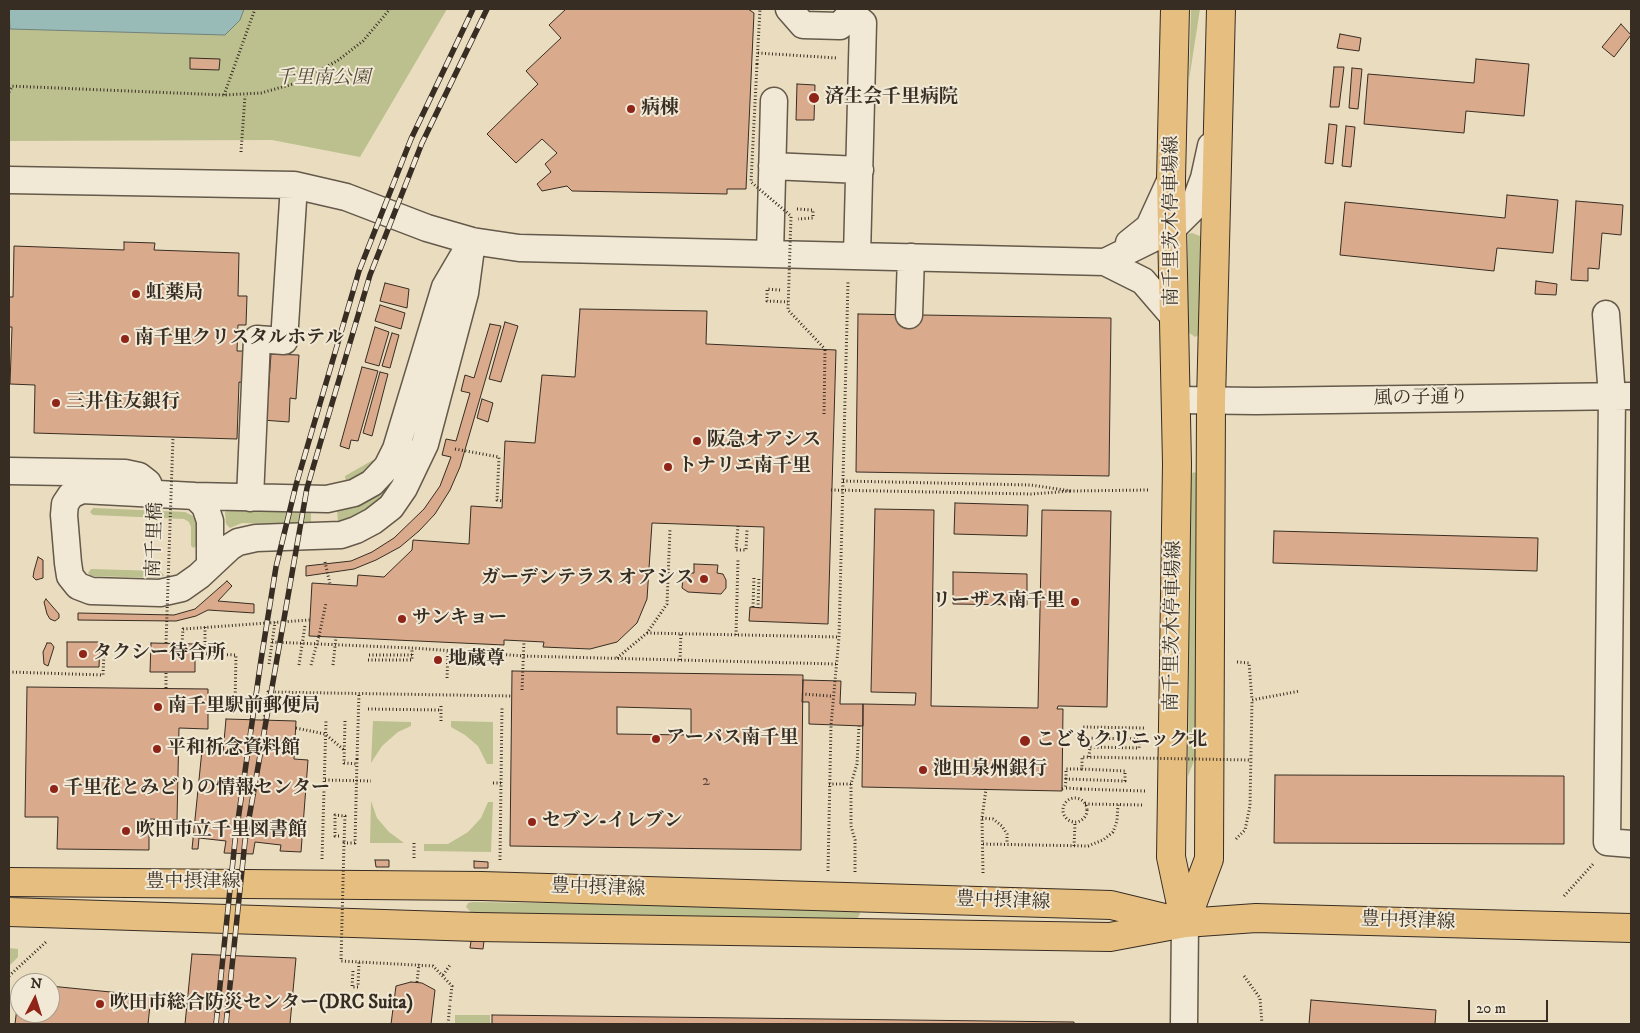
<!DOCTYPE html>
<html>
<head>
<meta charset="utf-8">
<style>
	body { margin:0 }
	#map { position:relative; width:1640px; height:1033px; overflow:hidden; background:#eaddbf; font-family:"IM FELL DW Pica",serif }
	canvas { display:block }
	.frame { position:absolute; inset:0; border:10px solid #382d23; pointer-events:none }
	.north { position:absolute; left:10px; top:973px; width:50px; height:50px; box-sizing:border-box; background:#f1e9d5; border:1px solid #a79e8e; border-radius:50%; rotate:5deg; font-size:14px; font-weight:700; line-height:20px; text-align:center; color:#382d23 }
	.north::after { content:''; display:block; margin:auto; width:18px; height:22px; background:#8f2418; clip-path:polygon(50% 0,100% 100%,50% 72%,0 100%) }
	.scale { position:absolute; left:1468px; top:1000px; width:80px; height:22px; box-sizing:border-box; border:2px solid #382d23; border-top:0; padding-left:6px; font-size:15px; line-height:18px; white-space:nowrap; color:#382d23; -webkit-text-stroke:4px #f1e9d5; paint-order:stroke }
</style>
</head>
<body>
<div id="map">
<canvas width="1640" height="1033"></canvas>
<div class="frame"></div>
<div class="north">N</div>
<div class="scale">20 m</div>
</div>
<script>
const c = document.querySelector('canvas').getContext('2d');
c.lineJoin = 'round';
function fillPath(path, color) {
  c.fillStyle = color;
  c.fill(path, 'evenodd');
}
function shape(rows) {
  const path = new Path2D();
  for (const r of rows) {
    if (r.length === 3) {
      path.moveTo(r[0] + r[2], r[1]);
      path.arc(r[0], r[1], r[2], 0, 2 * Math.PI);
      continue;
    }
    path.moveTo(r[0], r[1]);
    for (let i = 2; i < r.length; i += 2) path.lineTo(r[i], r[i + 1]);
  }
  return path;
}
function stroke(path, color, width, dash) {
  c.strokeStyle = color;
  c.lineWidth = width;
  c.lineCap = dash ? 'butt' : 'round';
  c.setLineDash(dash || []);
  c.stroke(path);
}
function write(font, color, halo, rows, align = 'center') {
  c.font = font + ' "IM FELL DW Pica","Noto Serif JP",serif';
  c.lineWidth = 4;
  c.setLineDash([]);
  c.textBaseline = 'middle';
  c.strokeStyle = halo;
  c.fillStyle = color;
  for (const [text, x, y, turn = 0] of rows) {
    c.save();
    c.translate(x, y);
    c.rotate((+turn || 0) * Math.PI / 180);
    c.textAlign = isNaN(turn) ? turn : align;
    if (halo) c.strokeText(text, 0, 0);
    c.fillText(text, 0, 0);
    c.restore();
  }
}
fillPath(shape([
	[9,9,447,9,360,157,272,140,9,141],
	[1191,9,1200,9,1189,80],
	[1192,233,1200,236,1199,335,1195,337,1188,332,1188,234],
	[373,460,375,469,346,486,345,476],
	[402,469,386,496,354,518,338,523,337,509],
	[1194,472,1199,475,1198,751,1188,776,1190,475],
	[93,508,185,512,193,516,196,523,196,546,194,548,191,546,191,527,189,522,184,519,93,515,90,512],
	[230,508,311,510,311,525,242,523,230,528,226,524,225,512],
	[91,569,160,571,164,575,160,578,91,576,88,573],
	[373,721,411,722,411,726,398,732,382,746,371,763],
	[451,721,493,722,493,764,487,764,478,746,465,735,451,727],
	[371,801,377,818,389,832,404,843,370,843],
	[488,802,493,802,491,852,424,851,424,844,448,844,468,832,481,818],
	[472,902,854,908,859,910,860,914,857,919,854,920,472,913,466,907,468,903],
	[9,948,18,949,18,957,9,966],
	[455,1015,490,1015,490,1024,455,1024]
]), '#bcbf8e');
const water = shape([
	[9,9,244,9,240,20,225,35,10,29,9,9]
]);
fillPath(water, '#98bbb7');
stroke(water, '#72827c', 1);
const building = shape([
	[566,9,748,9,754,13,746,189,727,189,727,194,572,191,567,186,542,191,537,184,551,172,545,164,557,153,542,139,516,163,487,134,538,84,526,71,561,38,549,25,566,9],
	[1621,24,1631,35,1614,57,1602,47,1621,24],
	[1340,34,1361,38,1359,51,1337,48,1340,34],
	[190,58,220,59,219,70,190,69,190,58],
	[1476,59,1529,64,1524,116,1466,111,1464,133,1364,124,1368,74,1474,83,1476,59],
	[1334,67,1344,67,1339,107,1330,107,1334,67],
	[1352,68,1362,69,1358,109,1349,108,1352,68],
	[797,84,815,85,814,120,796,120,797,84],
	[1329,124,1337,125,1333,164,1325,163,1329,124],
	[1346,126,1355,127,1351,167,1342,166,1346,126],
	[1507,195,1558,200,1553,253,1497,248,1494,271,1340,255,1345,202,1505,218,1507,195],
	[1576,201,1623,205,1621,235,1602,233,1599,269,1588,268,1588,281,1571,280,1576,201],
	[124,242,155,243,154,250,239,253,238,296,247,296,246,325,238,325,237,351,247,351,246,383,239,382,237,439,34,433,35,385,10,384,12,327,9,327,9,297,13,297,14,246,124,250,124,242],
	[1536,281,1557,284,1556,295,1535,294,1536,281],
	[385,283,409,289,407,308,380,301,385,283],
	[380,305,405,313,401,329,375,321,380,305],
	[580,309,707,311,706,344,836,350,828,624,749,621,750,607,762,608,764,527,652,523,647,599,637,623,617,642,590,649,543,647,544,642,504,640,504,645,309,636,312,583,357,586,358,575,384,577,412,550,413,540,469,544,471,506,502,508,505,441,535,443,542,375,575,377,580,309],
	[858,314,1111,318,1109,476,856,472,858,314],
	[505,322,518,326,501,382,489,379,505,322],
	[490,324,501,326,460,467,450,490,435,514,419,531,400,547,376,560,354,569,306,576,306,566,351,561,372,552,394,538,424,509,440,486,451,457,442,455,446,439,456,441,470,393,461,391,465,375,474,378,490,324],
	[375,327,389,332,379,366,365,362,375,327],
	[392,333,399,335,390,368,382,366,392,333],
	[271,354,299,355,296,399,290,398,289,422,262,420,264,397,268,397,271,354],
	[362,367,378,371,358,441,351,440,349,449,340,446,362,367],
	[380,372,388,374,372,436,363,433,380,372],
	[482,399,493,403,488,422,477,418,482,399],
	[955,503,1028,505,1027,536,954,534,955,503],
	[875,509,934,510,931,706,1038,708,1042,510,1111,511,1107,707,1058,706,1057,709,1063,709,1062,791,862,787,863,704,915,705,916,693,871,692,875,509],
	[1274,531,1538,538,1537,571,1273,563,1274,531],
	[38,557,43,560,43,578,36,580,33,577,34,571,38,557],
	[694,564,718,565,717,573,723,574,726,580,726,588,721,594,688,592,682,588,683,578,688,573,694,573,694,564],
	[953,572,1027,574,1027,605,953,604,953,572],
	[227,581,232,586,218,601,254,604,254,613,208,610,196,616,176,621,78,620,78,613,174,615,195,609,227,581],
	[46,599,59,614,59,618,55,621,50,619,47,614,44,602,46,599],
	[67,642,100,642,99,667,67,667,67,642],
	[47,643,51,643,54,647,48,666,44,664,43,652,47,643],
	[151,643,195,644,195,672,150,672,151,643],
	[512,671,803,675,801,850,510,846,512,671],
	[803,680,841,681,840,704,863,704,863,726,809,724,809,702,802,702,803,680],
	[27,687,208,689,208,729,179,728,177,820,149,819,149,850,57,849,58,817,25,817,27,687],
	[617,707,691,709,691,735,617,734,617,707],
	[226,719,296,721,294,759,308,760,301,852,280,851,281,845,255,842,253,854,224,853,226,841,199,838,198,849,192,849,202,750,223,753,226,719],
	[1275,775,1564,776,1564,844,1274,843,1275,775],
	[375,860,389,860,389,867,376,867,375,860],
	[474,861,488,862,488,868,474,868,474,861],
	[471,941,484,941,483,949,470,948,471,941],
	[192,954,296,958,290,1024,185,1024,192,954],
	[411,982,422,983,435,990,431,1024,391,1024,396,986,411,982],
	[20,983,20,1013,50,1013,50,986,151,996,148,1024,15,1024,20,983,22,983,20,983],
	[1311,1000,1436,1010,1435,1024,1309,1024,1311,1000],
	[492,1015,1074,1022,1074,1024,492,1024,492,1015]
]);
fillPath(building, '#d9aa8b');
stroke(building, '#382d23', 1);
const minor = shape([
	[789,9,803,25,840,26,854,9],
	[851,13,863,23,857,256],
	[772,166,860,170],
	[9,180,294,185,346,197,427,228,472,241,519,248,1105,262,1143,281,1174,317],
	[472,241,465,293,425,444,404,488,391,507,373,521,356,530,341,535,256,538,238,542,230,547,199,576,182,588,160,593,91,591,78,586,70,576,68,563,64,515,65,504,71,495,82,490,195,496,327,499,354,493,372,483,387,467,396,449,445,287,472,241],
	[1129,243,1149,227,1171,179],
	[770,254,774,101],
	[1105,262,1172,229,1193,208,1204,178,1211,146],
	[1606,314,1612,397,1607,842,1631,844],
	[909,315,911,257],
	[1176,400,1256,401,1631,396],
	[9,471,125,473,139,476,148,483,152,494],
	[195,496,205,506,210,521,210,565],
	[250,498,257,339,284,341,294,185],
	[1184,1024,1185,923]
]);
const major = shape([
	[1175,9,1171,179,1177,464,1171,857,1185,923],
	[9,882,482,886,1111,905,1177,921],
	[9,912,477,927,1110,937,1185,923,1256,918,1631,928],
	[1185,923,1209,859,1211,401,1221,9]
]);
stroke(minor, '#64594a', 29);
stroke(major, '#382d23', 30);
stroke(shape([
	[758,53,837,58],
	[757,64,760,9],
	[9,86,224,95,261,93,293,84,337,61,363,41,390,9],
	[9,92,12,87],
	[224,95,255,9],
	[241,152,245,96],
	[797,209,813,210,813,218,798,219],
	[780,290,767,289,767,301,788,302],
	[824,414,825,349],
	[455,449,499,457,497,500,503,501],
	[843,481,1031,485,1071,491,1149,490],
	[738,526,736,550,746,550,747,530],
	[325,562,330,584],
	[753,607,754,577],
	[758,608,759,577],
	[205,627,205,654,236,655,235,704],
	[647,633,839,637],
	[736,635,738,559],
	[319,636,326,603],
	[272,642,412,648,523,656,836,664],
	[182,643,183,629,310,620],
	[369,655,412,655],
	[617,658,647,633,667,604,670,529],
	[368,660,412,660,412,648],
	[680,660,681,633],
	[1237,662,1249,663,1252,700],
	[269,664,275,622],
	[333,665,336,637],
	[9,672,103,675,104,653,107,653],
	[447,678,448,651],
	[166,688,166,672],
	[522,690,524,641],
	[802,694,831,696],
	[208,703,266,704],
	[441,706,441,721],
	[368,709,441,710],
	[264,720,268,692,512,696],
	[345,721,344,763,357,764],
	[296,728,325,734,344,750],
	[1089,757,1090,747,1139,748,1140,739,1083,738,1083,727,1145,728],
	[357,759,359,693],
	[1066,779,1066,769,1082,769],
	[325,780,371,781],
	[493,783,501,783],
	[829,784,851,784],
	[1062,789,1065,788],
	[1081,789,1145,791],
	[1075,810,12],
	[1085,804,1144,805],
	[982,818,993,819,1002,826,1007,834,1007,844],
	[339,836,335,836,335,815,345,816,344,843],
	[1236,839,1245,830,1250,806,1252,700,1300,691],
	[414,843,414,858],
	[983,844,1088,846,1103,840,1113,832,1117,821,1118,804],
	[1074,846,1075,823],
	[322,859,326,721],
	[500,860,502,707],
	[828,871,831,725,839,637,848,282],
	[855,872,855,840,851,826,851,784,857,764,859,726],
	[983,873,982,818,986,789],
	[1564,896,1594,863],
	[353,971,352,987,358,987,359,962],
	[443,975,450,965],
	[9,976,47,941],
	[1244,976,1260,998,1262,1024],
	[417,982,419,964],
	[448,1024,450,1003]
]), '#382d23', 3, [1, 2.5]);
stroke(minor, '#f1e9d5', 26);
stroke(major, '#e5be80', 28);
const rail = shape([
	[216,1024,235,841,261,660,276,567,296,485,359,271,411,139,473,9],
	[226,1024,245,841,307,488,370,275,422,143,487,9]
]);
stroke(rail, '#382d23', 5.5);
stroke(rail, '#f1e9d5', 4, [11]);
stroke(shape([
	[757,64,751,182,791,216,788,310,825,349],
	[831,490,1031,494,1071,491],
	[166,643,173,437],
	[299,665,305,625],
	[311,665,319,636],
	[357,759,355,843,344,843,341,961,433,966,452,986,450,1003],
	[1081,789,1065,788,1066,779,1125,781,1125,771,1082,769,1082,757,1251,760]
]), '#382d23', 3, [1, 2.5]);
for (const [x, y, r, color] of [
	[814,98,6,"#8f2418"],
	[631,109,5,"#8f2418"],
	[136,294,5,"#8f2418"],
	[125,339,5,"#8f2418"],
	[56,403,5,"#8f2418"],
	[697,441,5,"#8f2418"],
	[668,467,5,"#8f2418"],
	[704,579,5,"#8f2418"],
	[1075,602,5,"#8f2418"],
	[402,619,5,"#8f2418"],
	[83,654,5,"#8f2418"],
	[438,660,5,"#8f2418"],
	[158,707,5,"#8f2418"],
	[656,739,5,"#8f2418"],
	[1025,741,6,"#8f2418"],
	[157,749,5,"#8f2418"],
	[923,770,5,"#8f2418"],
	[54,789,5,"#8f2418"],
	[532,822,5,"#8f2418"],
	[126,831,5,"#8f2418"],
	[100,1004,5,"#8f2418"]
]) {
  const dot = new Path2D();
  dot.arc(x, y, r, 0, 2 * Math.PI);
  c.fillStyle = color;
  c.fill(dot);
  stroke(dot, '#f1e9d5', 2);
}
write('16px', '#604c3d', null, [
	["2",706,782]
]);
write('italic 19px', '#524a38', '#f1e9d5', [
	["千里南公園",323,79]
]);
write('bold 19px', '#382d23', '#f1e9d5', [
	["済生会千里病院",825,98],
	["病棟",641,109],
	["虹薬局",146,294],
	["南千里クリスタルホテル",135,339],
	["三井住友銀行",66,403],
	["阪急オアシス",707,441],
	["トナリエ南千里",678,467],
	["ガーデンテラス オアシス",694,579,"right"],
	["リーザス南千里",1065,602,"right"],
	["サンキョー",412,619],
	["タクシー待合所",93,654],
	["地蔵尊",448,660],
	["南千里駅前郵便局",168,707],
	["アーバス南千里",666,739],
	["こどもクリニック北",1036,741],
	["平和祈念資料館",167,749],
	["池田泉州銀行",933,770],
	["千里花とみどりの情報センター",64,789],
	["セブン-イレブン",542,822],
	["吹田市立千里図書館",136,831],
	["吹田市総合防災センター(DRC Suita)",110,1004]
], 'left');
write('19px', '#382d23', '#f1e9d5', [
	["南千里茨木停車場線",1173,221,-90],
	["風の子通り",1421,399,-1],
	["南千里橋",156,540,-88],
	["南千里茨木停車場線",1174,626,-89],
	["豊中摂津線",193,883],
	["豊中摂津線",598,889,2],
	["豊中摂津線",1003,902,2],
	["豊中摂津線",1408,922,2]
]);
</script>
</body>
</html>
